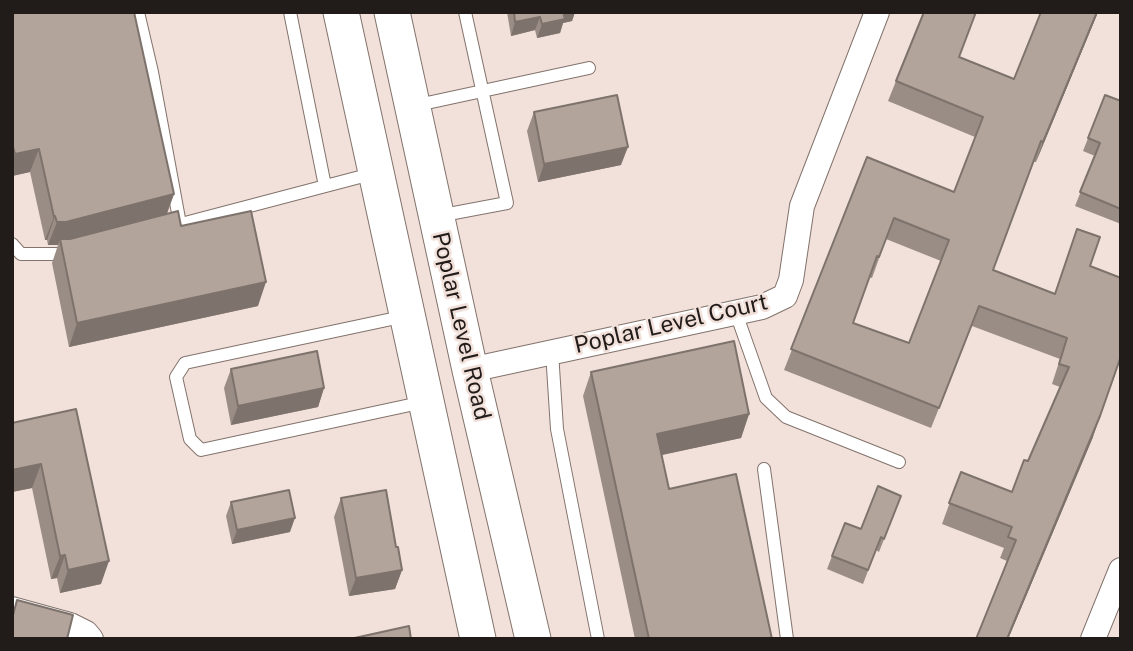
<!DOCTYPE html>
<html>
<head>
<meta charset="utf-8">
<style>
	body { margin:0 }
	#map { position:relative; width:1133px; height:651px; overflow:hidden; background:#f2e1da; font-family:"Public Sans",sans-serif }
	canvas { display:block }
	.frame { position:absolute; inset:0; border:14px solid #211b19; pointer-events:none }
</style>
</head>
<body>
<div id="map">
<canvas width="1133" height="651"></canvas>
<div class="frame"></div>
</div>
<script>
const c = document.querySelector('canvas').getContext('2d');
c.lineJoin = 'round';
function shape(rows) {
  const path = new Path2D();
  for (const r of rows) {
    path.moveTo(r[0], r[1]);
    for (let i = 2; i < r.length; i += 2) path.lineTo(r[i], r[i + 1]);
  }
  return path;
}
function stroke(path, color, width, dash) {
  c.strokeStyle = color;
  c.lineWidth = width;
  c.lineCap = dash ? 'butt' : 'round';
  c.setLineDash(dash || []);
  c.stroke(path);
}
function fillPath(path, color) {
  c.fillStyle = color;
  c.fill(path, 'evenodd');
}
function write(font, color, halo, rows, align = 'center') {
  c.font = font + ' "Public Sans",sans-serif';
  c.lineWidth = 5;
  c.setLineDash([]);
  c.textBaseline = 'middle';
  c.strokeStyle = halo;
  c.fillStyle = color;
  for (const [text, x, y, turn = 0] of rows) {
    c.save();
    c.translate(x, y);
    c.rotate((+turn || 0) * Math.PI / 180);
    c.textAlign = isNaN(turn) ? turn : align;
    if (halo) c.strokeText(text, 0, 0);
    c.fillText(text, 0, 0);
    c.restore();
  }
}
const lane = shape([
	[138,12,152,72,180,224],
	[290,12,325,186],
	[413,106,589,68],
	[438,216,507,203,465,12],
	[166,228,375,173],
	[12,244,21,254,59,254,70,251],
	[736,313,766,398,786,417,899,462],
	[406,316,185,363,176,377,190,439,201,450,424,402],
	[552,352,557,429,598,639],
	[764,469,787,639]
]);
const street = shape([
	[470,370,762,307,785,296,791,280,802,206,877,12],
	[12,609,70,625,86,633,91,639],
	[1093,639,1121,570]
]);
const secondary = shape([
	[341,12,478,639],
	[392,12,470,370,533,639]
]);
stroke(lane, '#82736c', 14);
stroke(street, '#82736c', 26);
stroke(secondary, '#82736c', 37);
stroke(lane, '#fff', 12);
stroke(street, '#fff', 24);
stroke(secondary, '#fff', 35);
fillPath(shape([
	[12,12,174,194,167,214,181,226,258,306,69,347,52,263,58,245,48,245,47,240,45,240,30,172,12,176],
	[507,12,575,12,572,21,563,23,560,33,537,38,535,30,511,36],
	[1098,12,1036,162,1034,162,993,270,1054,294,1090,266,1093,437,1008,639,976,639,1007,561,1000,558,1004,548,942,524,961,472,1012,492,1028,461,1060,387,1052,384,1060,359,972,326,931,428,784,370,867,157,954,192,975,137,888,101,896,81,959,57,1014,79],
	[886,239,941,261,909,343,853,323,869,277,872,278],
	[1105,95,1121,101,1121,224,1075,206,1095,156,1083,151],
	[534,112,621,165,538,182,527,131],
	[231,369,324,388,318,407,231,425,224,388],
	[591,372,749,414,741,438,661,455,669,489,772,639,635,639,583,396],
	[76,409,101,584,60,593,57,578,51,579,32,488,12,492],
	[901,496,879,552,876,550,863,584,827,569,845,523,861,529],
	[341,498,396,547,402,570,395,589,349,596,334,517],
	[231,502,290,532,232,544,226,516]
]), '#9a8d85');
fillPath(shape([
	[562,12,575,12,572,21,563,23,560,33,537,38,542,24],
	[1097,12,1098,12,1036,162,1043,142],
	[540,17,535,30,511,36,515,22],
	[628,147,621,165,538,182,544,164],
	[39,149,30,172,12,176,12,160,15,154],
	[174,194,165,218,61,244,60,239,58,245,48,245,57,222],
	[55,216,47,240,45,240,54,217],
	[266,282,258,306,69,347,77,323],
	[324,388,318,407,231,425,238,406],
	[749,414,741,438,648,458,657,434],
	[1100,416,1093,437,1008,639,1007,639],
	[41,464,32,488,12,492,12,470],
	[295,518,290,532,232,544,237,530],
	[65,555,57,578,51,579,60,556],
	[109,561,101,584,60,593,68,570],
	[402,570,395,589,349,596,356,578]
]), '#7d736c');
const building = shape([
	[12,12,134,12,174,194,66,222,57,222,55,216,54,217,39,149,15,154,12,143,12,12],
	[514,12,563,12,565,19,542,24,540,17,515,22,514,12],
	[924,12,976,12,959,57,1014,79,1041,12,1097,12,1043,142,1041,141,993,270,1055,294,1077,229,1100,237,1090,266,1121,278,1121,356,1100,416,1007,639,976,639,1016,540,1008,537,1012,527,949,503,961,472,1012,492,1024,460,1028,461,1069,367,1059,364,1067,338,979,306,939,408,791,349,867,157,954,192,983,117,896,81,924,12],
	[894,218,949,240,909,343,853,323,877,256,879,257,894,218],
	[617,95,628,147,544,164,534,112,617,95],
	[1105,95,1121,101,1121,209,1080,192,1100,143,1088,138,1105,95],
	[178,211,181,226,251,211,266,282,77,323,60,239,70,239,178,211],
	[734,341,749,414,657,434,669,489,736,474,772,639,649,639,591,372,734,341],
	[317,351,324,388,238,406,231,369,317,351],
	[76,409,109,561,68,570,65,555,60,556,41,464,12,470,12,423,76,409],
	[878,486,901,496,884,539,881,537,868,570,832,556,845,523,861,529,878,486],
	[289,490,295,518,237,530,231,502,289,490],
	[386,490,396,547,398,547,402,570,356,578,341,498,386,490],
	[17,600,73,615,67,639,12,639,12,619,17,600],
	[409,626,411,639,350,639,409,626]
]);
fillPath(building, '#b3a49b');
stroke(building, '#7d736c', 2);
write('23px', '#211b19', '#f2e1da', [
	["Poplar Level Court",671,324,-13],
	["Poplar Level Road",461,326,77]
]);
</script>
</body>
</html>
